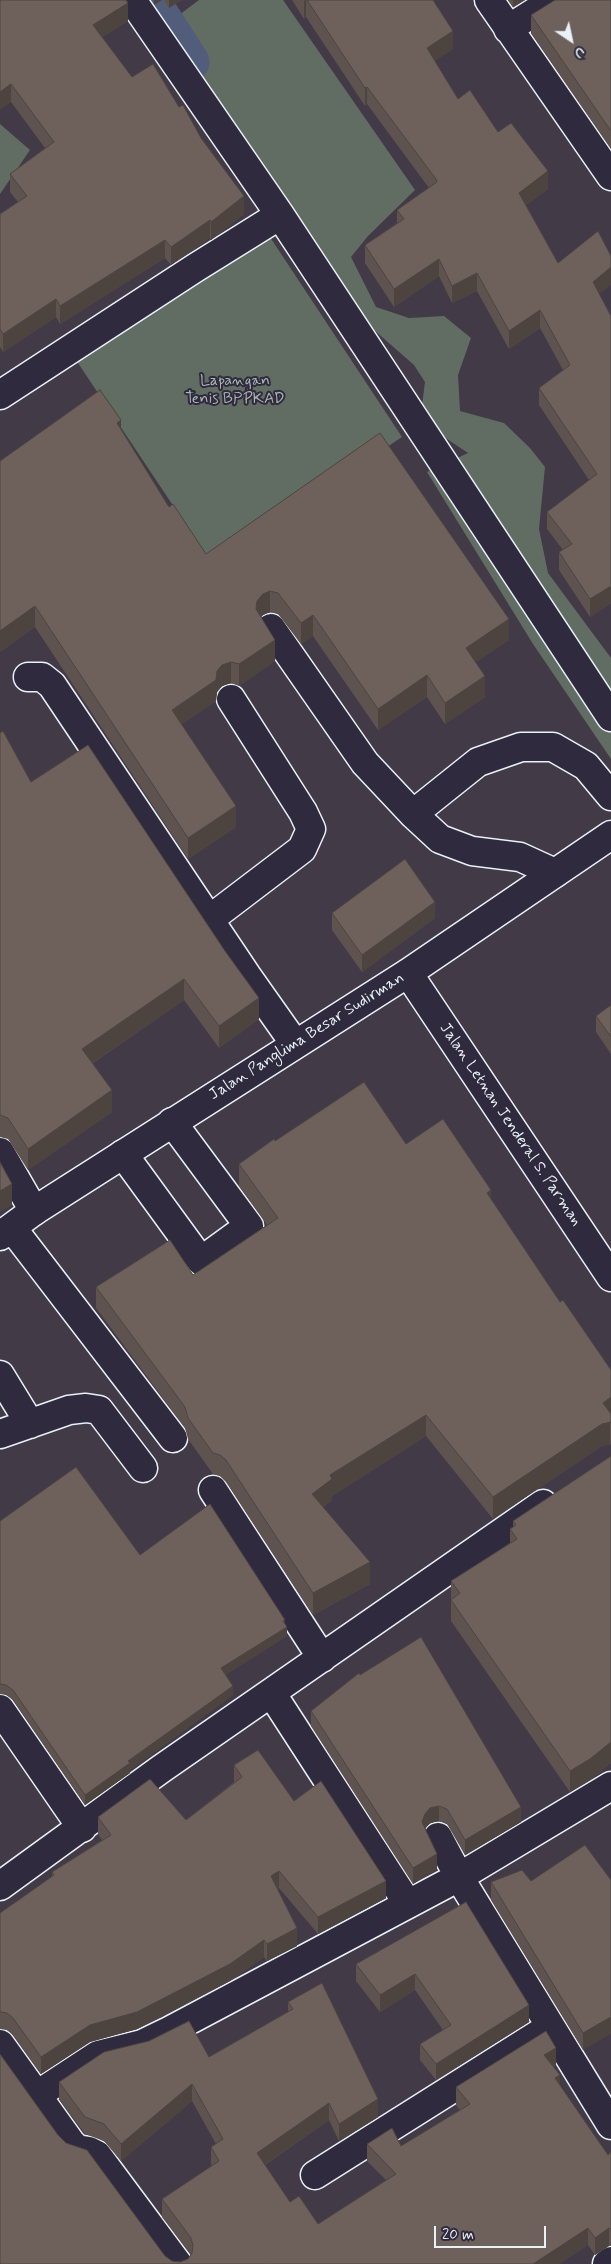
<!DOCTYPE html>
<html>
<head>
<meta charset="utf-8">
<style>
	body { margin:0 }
	#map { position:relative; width:611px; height:2264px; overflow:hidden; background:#423a46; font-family:Mynerve,sans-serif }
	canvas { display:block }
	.north { position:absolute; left:546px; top:15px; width:50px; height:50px; -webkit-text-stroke:4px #2f2a3d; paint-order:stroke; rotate:146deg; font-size:14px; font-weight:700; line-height:20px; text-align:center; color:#e8f1f8 }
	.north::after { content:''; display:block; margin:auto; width:18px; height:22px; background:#e8f1f8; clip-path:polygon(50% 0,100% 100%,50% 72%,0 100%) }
	.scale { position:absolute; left:434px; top:2226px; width:112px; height:22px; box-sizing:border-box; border:2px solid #e8f1f8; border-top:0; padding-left:6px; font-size:15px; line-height:18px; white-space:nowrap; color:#e8f1f8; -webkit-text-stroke:4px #2f2a3d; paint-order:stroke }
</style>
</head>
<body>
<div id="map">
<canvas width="611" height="2264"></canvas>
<div class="north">U</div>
<div class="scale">20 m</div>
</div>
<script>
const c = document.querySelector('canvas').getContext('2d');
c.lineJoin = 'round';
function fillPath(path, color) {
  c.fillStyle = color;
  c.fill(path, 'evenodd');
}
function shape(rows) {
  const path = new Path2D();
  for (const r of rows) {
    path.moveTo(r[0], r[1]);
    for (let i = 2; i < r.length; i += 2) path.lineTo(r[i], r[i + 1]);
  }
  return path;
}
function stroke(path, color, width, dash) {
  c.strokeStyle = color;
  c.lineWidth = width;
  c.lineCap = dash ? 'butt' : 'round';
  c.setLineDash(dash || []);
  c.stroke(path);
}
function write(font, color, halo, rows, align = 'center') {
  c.font = font + ' Mynerve,sans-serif';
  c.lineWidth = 4;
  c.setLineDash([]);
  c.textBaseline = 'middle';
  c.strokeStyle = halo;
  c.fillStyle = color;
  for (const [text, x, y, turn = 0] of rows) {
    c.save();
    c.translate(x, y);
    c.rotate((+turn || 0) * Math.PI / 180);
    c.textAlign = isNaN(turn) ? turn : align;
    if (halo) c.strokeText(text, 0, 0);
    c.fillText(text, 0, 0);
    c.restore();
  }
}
fillPath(shape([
	[199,0,283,0,415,190,368,236,351,257,376,307,409,318,444,316,471,338,458,375,460,411,504,423,530,448,545,467,539,529,548,573,611,658,611,759,533,644,427,472,468,453,420,421,425,382,414,365,374,330,311,251,163,27],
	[0,124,30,150,0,194],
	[266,231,402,437,212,564,74,357]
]), '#616d62');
stroke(shape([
	[150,0,190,62]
]), '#515d7a', 39);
const minor = shape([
	[489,0,611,176],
	[508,29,554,0],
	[280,215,611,717],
	[0,395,195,268,280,215,132,0],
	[271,628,365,763,413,814,440,839,472,851,520,857,555,873],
	[28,677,42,677,52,685,247,976,295,1044],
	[413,814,478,762,521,747,553,747,586,766,611,796],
	[210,919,302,849,311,829,303,812,231,699],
	[0,1152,34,1211],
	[123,1154,201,1261,249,1226,172,1122],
	[12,1228,173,1438],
	[0,1375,30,1424],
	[0,1434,69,1410,86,1408,99,1410,143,1468],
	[213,1490,322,1658],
	[272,1694,408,1904],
	[0,1709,82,1828],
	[438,1837,459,1877,611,2125],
	[0,1886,161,1769,543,1504],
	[0,2044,71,2143,77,2149,89,2151,97,2155,178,2264],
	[37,2095,98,2055,142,2044,169,2031,459,1877,611,1786],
	[315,2175,550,2027],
	[607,2264,611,2261]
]);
const major = shape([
	[408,973,611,1277],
	[0,1236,34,1211,408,973,611,835]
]);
stroke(minor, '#e8f1f8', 31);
stroke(major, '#e8f1f8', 31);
stroke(minor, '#2f2a3d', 28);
stroke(major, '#2f2a3d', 28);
fillPath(shape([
	[0,0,128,21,102,37,132,77,244,214,211,240,210,238,171,265,165,258,60,324,56,317,3,352,0,347,0,214,18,202,10,192,10,174,45,148,11,102],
	[164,0,182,0,169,8],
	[292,0,433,0,453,49,434,61,458,99,498,132,548,189,526,205,558,263,611,256,611,284,599,294,611,316,611,603,590,617,559,570,559,552,563,550,547,529,547,512,589,480,539,405,539,388,563,370,540,328,509,349,477,291,452,303,439,276,394,307,365,263,365,245,397,223,397,210,429,188,367,104,365,106,306,17,304,19],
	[508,0,525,0,513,7],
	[611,0,611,149,531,33,531,15],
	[121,429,169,507,206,554,509,640,476,662,485,697,445,724,427,697,378,730,313,636,301,644,278,614,270,612,263,615,261,617,275,661,239,686,231,683,222,686,217,692,216,701,182,724,236,827,188,859,35,627,0,652],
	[0,733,31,782,259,1019,219,1048,184,1000,93,1063,112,1112,28,1170,8,1139,0,1137],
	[332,913,435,918,362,972,332,930],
	[611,1005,611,1054,596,1032,596,1016],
	[275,1141,406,1144,491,1200,560,1302,611,1370,611,1444,602,1446,493,1519,426,1436,332,1496,332,1500,323,1507,370,1584,313,1615,226,1482,220,1476,213,1474,188,1439,185,1428,96,1308,96,1287,193,1275,267,1225,239,1186,239,1164],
	[611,1456,611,1763,590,1780,570,1792,451,1621,451,1581,510,1543,510,1529,513,1527,513,1521],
	[0,1521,140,1555,285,1624,287,1636,225,1675,233,1695,130,1770,130,1773,85,1805,13,1700,6,1695,0,1694],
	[311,1711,521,1822,465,1855,447,1824,439,1821,430,1823,425,1828,437,1869,413,1884,311,1726],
	[234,1765,294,1801,386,1898,318,1934,279,1888,278,1889,297,1946,267,1961,264,1957,230,1981,137,2029,90,2042,41,2074,13,2035,7,2030,0,2029,0,1913,52,1877,52,1872,102,1840,98,1834,98,1817,186,1820,234,1782],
	[611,1880,583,2050,491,1900,491,1882],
	[466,1902,529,2022,436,2080,420,2060,420,2044,443,2030,415,1990,380,2012,356,1981,356,1964],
	[288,2002,378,2117,339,2141,329,2120,265,2165,290,2202,318,2224,386,2180,367,2161,367,2144,401,2146,460,2110,456,2105,456,2087,556,2065,553,2067,560,2085,608,2155,611,2152,611,2246,609,2246,595,2255,588,2245,559,2264,0,2264,58,2135,165,2256,172,2261,180,2262,188,2259,191,2255,162,2217,162,2199,212,2166,211,2164,211,2147,216,2144,192,2101,121,2161,104,2141,85,2134,59,2099,59,2082,209,2057,288,2012]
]), '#5f534f');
fillPath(shape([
	[154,0,162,0,154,5],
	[169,0,182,0,169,8],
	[306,0,306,17,304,19,304,1],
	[513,0,525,0,513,7],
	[128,3,128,21,93,43,93,25],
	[453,31,453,49,427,66,427,48],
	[11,84,11,102,0,110,0,92],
	[367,87,367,104,365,106,365,88],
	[548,171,548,189,519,211,519,193],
	[244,196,244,214,211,240,211,222],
	[210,220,210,238,171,265,171,247],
	[165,240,165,258,60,324,60,306],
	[439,259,439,276,394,307,394,289],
	[611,267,611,284,593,300,593,282],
	[477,273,477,291,452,303,452,286],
	[56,299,56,317,3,352,3,334],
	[540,310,540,328,509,349,509,331],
	[121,420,121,441,117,423],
	[611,586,611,603,590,617,590,599],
	[270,591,270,612,263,615,257,622,256,609,257,601,263,594],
	[35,606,35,627,0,652,0,631],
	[313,615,313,636,301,644,301,623],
	[509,619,509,640,466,669,466,648],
	[275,640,275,661,239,686,239,664],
	[231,662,231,683,222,686,217,692,216,701,172,731,172,710,217,671,222,665],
	[427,675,427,697,378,730,378,709],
	[485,676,485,697,445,724,445,703],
	[236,806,236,827,188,859,188,838],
	[435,902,435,918,362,972,362,955],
	[184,979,184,1000,82,1070,82,1049],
	[259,998,259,1019,219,1048,219,1026],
	[112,1090,112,1112,28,1170,28,1149],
	[12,1184,12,1205,0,1212,0,1191],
	[491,1190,491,1212,487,1193],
	[611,1397,611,1419,610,1422,610,1444,602,1446,493,1519,493,1497],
	[426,1415,426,1436,332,1496,332,1500,312,1515,312,1494,330,1475],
	[370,1562,370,1584,313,1615,313,1593],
	[285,1620,285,1628,287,1627,287,1636,221,1678,221,1668],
	[233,1686,233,1695,130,1770,130,1773,85,1805,85,1795,128,1761],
	[611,1742,611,1763,590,1780,570,1792,570,1771],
	[439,1806,439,1821,430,1823,425,1829,422,1822,425,1814,430,1808],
	[521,1807,521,1822,465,1855,465,1840],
	[437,1854,437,1869,413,1884,413,1868],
	[279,1871,279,1888,271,1893,271,1876],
	[386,1881,386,1898,318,1934,318,1917],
	[297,1928,297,1946,267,1961,267,1944],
	[264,1940,264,1957,230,1981,137,2029,90,2042,41,2074,41,2057,90,2025],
	[415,1974,415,1990,380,2012,380,1995],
	[529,2005,529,2022,436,2080,436,2064],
	[611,2017,611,2034,583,2050,583,2033],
	[556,2048,556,2065,544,2072,544,2055],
	[560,2075,560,2092,555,2078],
	[192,2084,192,2101,121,2161,121,2144],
	[378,2099,378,2117,339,2141,339,2124],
	[329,2103,329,2120,257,2170,257,2153],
	[588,2228,588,2245,559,2264,533,2264],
	[609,2228,609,2246,595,2255,595,2238]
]), '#4d4440');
const building = shape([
	[0,0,126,0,128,3,93,25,132,77,153,64,179,107,183,105,201,138,244,196,211,222,210,220,171,247,165,240,60,306,56,299,3,334,0,329,0,214,27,196,10,174,54,142,11,84,0,92,0,0],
	[307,0,433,0,453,31,427,48,458,99,470,90,498,132,511,123,548,171,519,193,558,263,598,231,611,256,611,267,593,282,611,316,611,586,590,599,559,552,572,544,547,512,597,474,539,388,570,365,540,310,509,331,477,273,452,286,439,259,394,289,365,245,404,219,397,210,437,182,436,179,367,87,365,88,307,0],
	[555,0,611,0,611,131,531,15,555,0],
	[100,390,121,420,117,423,169,507,173,504,206,554,380,433,509,619,466,648,485,676,445,703,427,675,378,709,313,615,301,623,278,593,270,591,263,594,257,601,256,609,275,640,239,664,231,662,222,665,217,671,216,680,172,710,236,806,188,838,35,606,0,631,0,461,100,390],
	[3,731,31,782,88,745,225,951,259,998,219,1026,184,979,82,1049,112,1090,28,1149,8,1118,0,1115,0,733,3,731],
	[405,859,435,902,362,955,332,913,405,859],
	[611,1005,611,1037,596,1016,611,1005],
	[364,1082,406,1144,443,1119,491,1190,487,1193,560,1302,563,1300,611,1370,611,1397,603,1403,611,1414,611,1422,602,1424,493,1497,426,1415,330,1475,332,1479,312,1494,370,1562,313,1593,226,1460,220,1455,213,1453,188,1418,185,1407,96,1287,170,1240,193,1275,278,1218,239,1164,274,1139,275,1141,364,1082],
	[0,1162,12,1184,0,1191,0,1162],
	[611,1456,611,1742,590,1759,570,1771,451,1600,460,1593,451,1581,517,1539,510,1529,516,1525,513,1521,611,1456],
	[76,1467,140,1555,210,1504,285,1620,283,1621,287,1627,221,1668,233,1686,128,1761,130,1763,85,1795,13,1690,6,1685,0,1684,0,1521,76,1467],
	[421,1637,521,1807,465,1840,447,1809,439,1806,430,1808,425,1814,422,1822,437,1854,413,1868,311,1711,359,1673,360,1675,421,1637],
	[258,1750,294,1801,321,1781,386,1881,318,1917,279,1871,271,1876,297,1928,267,1944,264,1940,230,1964,137,2012,90,2025,41,2057,13,2018,7,2013,0,2012,0,1913,54,1875,52,1872,111,1835,98,1817,150,1779,186,1820,242,1777,234,1765,258,1750],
	[585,1845,611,1880,611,2017,583,2033,491,1882,522,1870,531,1881,585,1845],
	[466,1902,529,2005,436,2064,420,2044,451,2025,415,1974,380,1995,356,1964,466,1902],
	[322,1983,378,2099,339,2124,329,2103,257,2153,290,2202,299,2196,318,2224,396,2174,367,2144,392,2128,401,2146,470,2104,456,2087,546,2031,556,2048,544,2055,560,2075,555,2078,608,2155,611,2152,611,2229,609,2228,595,2238,588,2228,533,2264,0,2264,0,2054,58,2135,66,2143,87,2150,165,2256,172,2261,180,2262,188,2259,192,2253,193,2245,191,2238,162,2199,219,2161,211,2147,223,2139,192,2084,121,2144,104,2124,85,2117,59,2082,104,2052,149,2041,189,2021,209,2057,293,2009,288,2002,322,1983]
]);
fillPath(building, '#6e615c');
stroke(building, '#4d4440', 1);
write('16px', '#abb6b4', '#2f2a3d', [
	["Lapangan",235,382],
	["Tenis BPPKAD",235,400]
]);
write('16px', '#e8f1f8', '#2f2a3d', [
	["Jalan Panglima Besar Sudirman",307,1037,-32],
	["Jalan Letnan Jenderal S. Parman",510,1125,56]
]);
</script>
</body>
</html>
